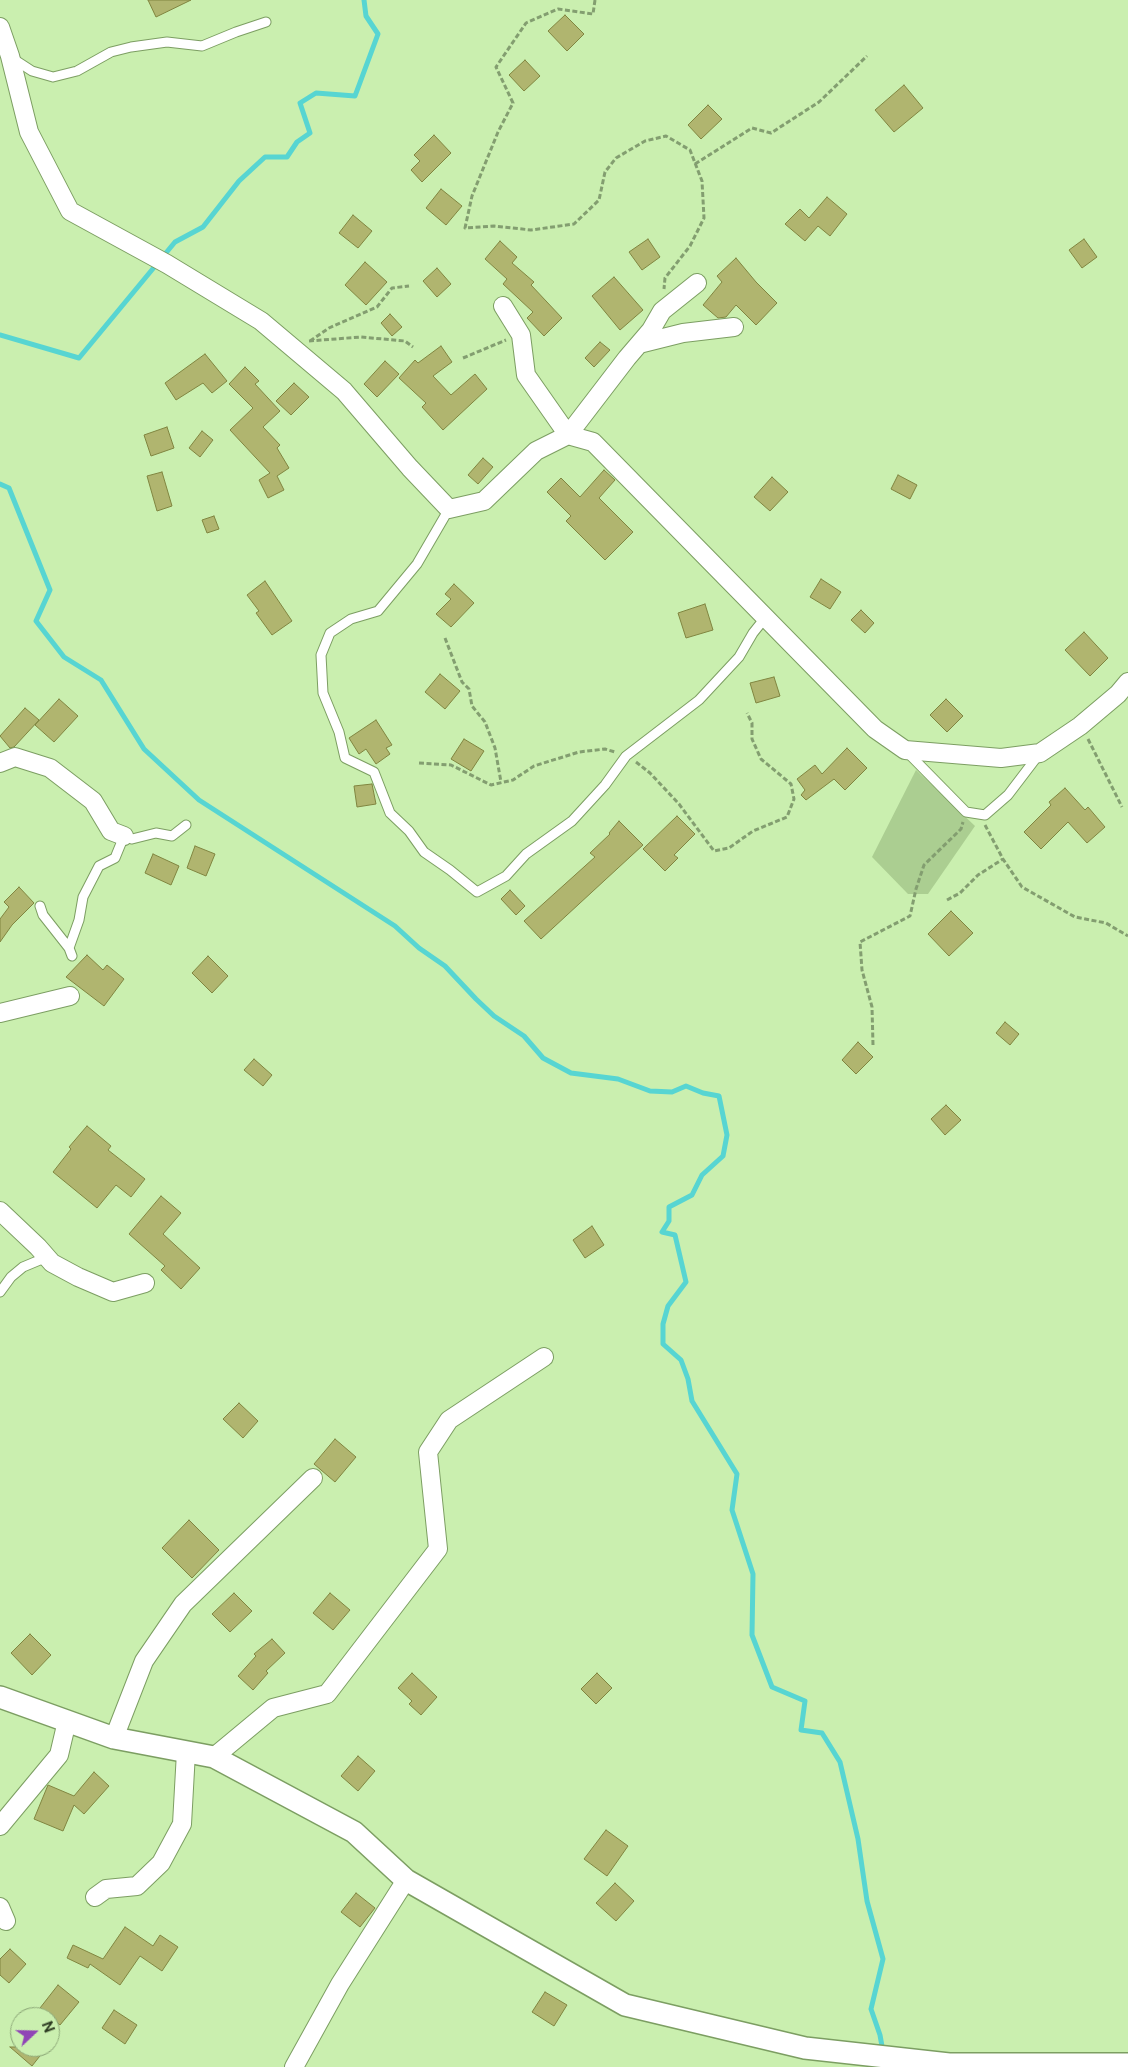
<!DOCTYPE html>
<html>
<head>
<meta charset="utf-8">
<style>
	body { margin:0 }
	#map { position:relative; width:1128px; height:2067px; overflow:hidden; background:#caefaf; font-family:"Public Sans",sans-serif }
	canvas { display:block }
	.north { position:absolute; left:10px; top:2007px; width:50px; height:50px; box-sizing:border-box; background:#caefaf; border:1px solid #8ca777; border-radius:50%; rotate:69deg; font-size:14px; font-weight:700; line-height:20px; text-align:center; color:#2e3c23 }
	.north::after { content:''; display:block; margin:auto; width:18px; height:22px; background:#9045b6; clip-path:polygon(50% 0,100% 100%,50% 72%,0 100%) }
</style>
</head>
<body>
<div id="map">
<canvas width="1128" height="2067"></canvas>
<div class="north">N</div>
</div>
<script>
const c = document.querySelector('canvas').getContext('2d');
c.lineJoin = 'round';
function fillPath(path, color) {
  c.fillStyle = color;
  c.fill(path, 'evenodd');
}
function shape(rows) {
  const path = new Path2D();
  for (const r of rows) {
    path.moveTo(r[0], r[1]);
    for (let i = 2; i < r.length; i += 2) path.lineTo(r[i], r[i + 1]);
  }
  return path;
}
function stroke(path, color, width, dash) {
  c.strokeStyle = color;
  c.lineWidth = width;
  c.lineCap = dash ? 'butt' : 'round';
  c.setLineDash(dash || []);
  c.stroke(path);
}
fillPath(shape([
	[916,770,975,826,928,894,908,894,872,857]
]), '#abce91');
stroke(shape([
	[0,335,79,358,175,242,203,227,239,181,265,157,287,157,297,142,310,133,300,103,316,93,355,96,378,34,366,16,364,0],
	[0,484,9,488,50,590,36,621,64,657,101,680,144,749,199,800,395,926,419,948,445,966,476,999,494,1016,524,1036,543,1058,571,1073,618,1079,650,1091,672,1092,686,1086,703,1093,719,1096,727,1135,723,1156,702,1175,692,1195,669,1207,669,1221,662,1232,675,1235,686,1282,668,1306,663,1324,663,1344,681,1360,688,1379,692,1401,737,1474,732,1510,753,1574,752,1635,772,1687,805,1701,801,1730,822,1733,840,1762,858,1839,867,1901,883,1959,871,2009,880,2035,883,2052]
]), '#57d5d2', 5);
const building = shape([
	[148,0,191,0,156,17,148,0],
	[565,15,584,34,567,51,548,31,565,15],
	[525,60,540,76,524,91,509,75,525,60],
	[904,85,923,108,894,132,875,110,904,85],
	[708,105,722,119,701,139,688,125,708,105],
	[434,135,451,153,422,182,411,170,420,161,414,155,434,135],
	[441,189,462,206,446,225,426,208,441,189],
	[827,197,847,214,830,236,818,226,805,241,785,224,800,209,809,218,827,197],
	[353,215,372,231,358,248,339,233,353,215],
	[648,239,660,257,642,270,629,252,648,239],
	[1084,239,1097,257,1082,268,1069,250,1084,239],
	[500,241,517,257,512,263,534,282,531,285,562,318,544,336,527,318,533,312,503,284,507,279,485,259,500,241],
	[736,258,756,282,777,303,756,325,736,305,726,317,718,318,703,305,722,282,717,276,736,258],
	[365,262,387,282,366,305,345,285,365,262],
	[437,268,451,284,437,297,423,281,437,268],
	[614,277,643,310,620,330,592,296,614,277],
	[390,314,402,327,392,336,381,323,390,314],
	[600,342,610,350,594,367,585,358,600,342],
	[441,346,452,362,433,376,451,395,475,374,487,389,443,430,422,407,426,403,399,378,415,360,418,363,441,346],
	[205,354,227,381,212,393,203,383,176,400,165,383,205,354],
	[385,361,399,374,377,397,364,384,385,361],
	[245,367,259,381,255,384,280,411,263,427,280,445,277,448,289,468,277,476,284,490,268,498,259,480,270,473,230,430,253,408,229,384,245,367],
	[294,383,309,397,291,415,276,401,294,383],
	[167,427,174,448,151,456,144,435,167,427],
	[202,431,213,440,200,457,189,448,202,431],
	[483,458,493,467,478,484,468,475,483,458],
	[604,470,615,480,599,498,633,532,605,560,566,521,571,516,547,492,561,478,580,497,604,470],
	[162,472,172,506,157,511,147,476,162,472],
	[898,475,917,485,910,499,891,489,898,475],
	[772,477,788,492,770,511,754,497,772,477],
	[214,516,219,529,207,533,202,520,214,516],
	[821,579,841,592,830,609,810,597,821,579],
	[265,581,292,621,272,635,256,613,259,611,247,595,265,581],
	[454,584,474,603,451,627,436,614,451,599,445,594,454,584],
	[705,604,713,630,686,638,678,613,705,604],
	[861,610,874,623,865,633,851,620,861,610],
	[1084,632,1108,658,1090,676,1065,650,1084,632],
	[440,674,460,691,445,709,425,692,440,674],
	[774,677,780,696,756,703,750,683,774,677],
	[59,699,78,716,54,742,35,725,59,699],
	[946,699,963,716,947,732,930,715,946,699],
	[25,708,39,720,14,747,10,748,0,736,25,708],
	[376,720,392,745,386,748,390,754,376,764,366,749,359,754,349,738,376,720],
	[464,739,484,751,471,771,451,759,464,739],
	[847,748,867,768,845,790,834,779,806,800,801,795,805,790,797,779,815,765,822,774,847,748],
	[372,784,376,804,357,807,354,786,372,784],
	[1065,788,1085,810,1088,807,1105,827,1087,843,1068,822,1041,849,1024,832,1051,805,1049,802,1065,788],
	[677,816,695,834,674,855,678,858,665,871,643,849,677,816],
	[619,821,643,845,541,939,524,921,595,857,590,853,610,834,609,833,619,821],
	[195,846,215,854,206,876,187,868,195,846],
	[153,854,179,866,171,885,145,873,153,854],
	[19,887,34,903,12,925,0,942,0,919,9,907,4,902,19,887],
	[510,890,525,906,516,915,501,899,510,890],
	[951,911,973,933,949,956,928,934,951,911],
	[87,955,103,970,107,965,124,979,104,1006,66,977,87,955],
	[208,956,228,976,212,993,192,973,208,956],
	[1005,1022,1019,1034,1010,1045,996,1033,1005,1022],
	[858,1042,873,1057,856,1074,842,1060,858,1042],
	[254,1059,272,1075,263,1086,244,1070,254,1059],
	[946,1105,961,1120,945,1135,931,1119,946,1105],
	[87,1126,111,1146,108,1150,145,1179,131,1197,116,1185,97,1208,53,1172,71,1149,69,1147,87,1126],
	[161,1196,181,1213,163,1234,200,1268,181,1289,161,1270,165,1266,129,1234,161,1196],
	[592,1226,604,1245,585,1258,573,1240,592,1226],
	[239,1403,258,1421,243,1438,223,1419,239,1403],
	[335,1439,356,1457,335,1482,314,1464,335,1439],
	[189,1520,219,1550,192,1578,162,1548,189,1520],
	[234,1593,252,1611,230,1632,212,1614,234,1593],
	[330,1593,350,1610,333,1630,313,1613,330,1593],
	[30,1634,51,1655,32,1675,11,1653,30,1634],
	[272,1639,285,1653,266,1671,268,1673,253,1690,238,1676,256,1656,254,1654,272,1639],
	[412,1673,437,1697,421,1715,409,1704,412,1701,398,1688,412,1673],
	[597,1673,612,1688,596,1704,581,1689,597,1673],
	[358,1756,375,1771,358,1791,341,1776,358,1756],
	[94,1772,109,1786,84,1814,74,1805,63,1831,34,1819,48,1785,74,1796,94,1772],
	[606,1830,628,1846,607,1876,584,1859,606,1830],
	[615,1883,634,1901,616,1921,596,1903,615,1883],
	[356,1893,375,1908,360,1927,341,1912,356,1893],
	[125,1927,153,1946,160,1935,178,1947,162,1971,140,1956,120,1985,90,1964,88,1968,67,1958,73,1945,103,1959,125,1927],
	[10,1949,26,1964,9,1983,0,1975,0,1959,10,1949],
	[58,1985,79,2002,60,2025,40,2008,58,1985],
	[545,1992,567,2005,554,2026,532,2012,545,1992],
	[114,2010,137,2025,125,2044,102,2028,114,2010],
	[10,2047,47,2047,32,2066,10,2047]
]);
fillPath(building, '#b0b56f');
stroke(building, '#808540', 1);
const service = shape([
	[12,58,32,71,53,77,77,71,111,52,131,47,167,42,202,46,236,32,266,22],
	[449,509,417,564,378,611,351,619,330,633,321,655,323,693,339,732,345,758,374,772,390,813,409,831,424,852,450,870,477,892,506,876,526,854,572,821,605,785,626,756,699,700,739,657,753,633,765,618],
	[907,752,966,812,985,815,1008,795,1040,753],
	[40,906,43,915,69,948],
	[72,956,69,948,79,920,83,897,99,866,115,858,124,836,132,839,156,833,172,836,186,825],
	[0,1292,11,1277,23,1267,47,1257]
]);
const minor = shape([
	[0,27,10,56,29,132,70,211,167,264,261,321,344,391,410,468,449,509,484,501,536,451,568,435,593,442,875,729,905,750,1001,758,1040,753,1080,726,1118,694,1128,682],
	[503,306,521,335,526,375,568,435,627,358,651,330,662,311,697,283],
	[639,344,683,333,734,327],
	[0,763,15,757,50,768,93,801,111,831,124,836],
	[0,1013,70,996],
	[0,1211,38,1247,52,1263,78,1277,113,1292,145,1283],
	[114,1738,144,1661,183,1604,313,1478],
	[214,1757,273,1708,327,1694,438,1549,428,1452,449,1420,544,1357],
	[0,1826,59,1755,67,1721],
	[95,1897,106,1889,137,1886,161,1863,182,1824,186,1752],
	[0,1907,6,1921],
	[294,2067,340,1984,406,1880]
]);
const tertiary = shape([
	[0,1697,114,1738,214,1757,354,1832,406,1880,625,2005,805,2048,949,2064,1128,2064]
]);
stroke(service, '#7c9e62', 11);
stroke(minor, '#7c9e62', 20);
stroke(tertiary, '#7c9e62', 24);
stroke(shape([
	[595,0,593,14,558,9,526,23,496,67,513,103,498,132,472,196,465,228,494,226,531,230,574,224,599,200,605,172,616,158,645,141,666,136,690,150,702,181,704,218,690,246,665,278,664,289],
	[695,164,752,128,771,133,819,102,867,56],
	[309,341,361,337,405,341,413,347],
	[310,341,329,328,377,307,392,288,409,286],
	[463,358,506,340],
	[445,638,462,682,469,689,472,706,485,722,495,748,501,782],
	[1088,739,1122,807],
	[636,762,650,773,679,804,714,851,729,848,753,831,787,817,794,799,791,784,761,759,752,739,752,723,747,713],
	[419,763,451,765,491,785,513,780,534,766,579,752,605,749,615,752],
	[985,825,1003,859,1022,887,1075,917,1106,923,1128,936],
	[947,900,960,893,978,875,1003,859],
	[873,1045,872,1007,862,970,860,942,910,916,916,889,924,865,961,829,963,822]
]), '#839e70', 3, [5, 2.5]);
stroke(service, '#fff', 9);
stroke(minor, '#fff', 18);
stroke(tertiary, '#fff', 21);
</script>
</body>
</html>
